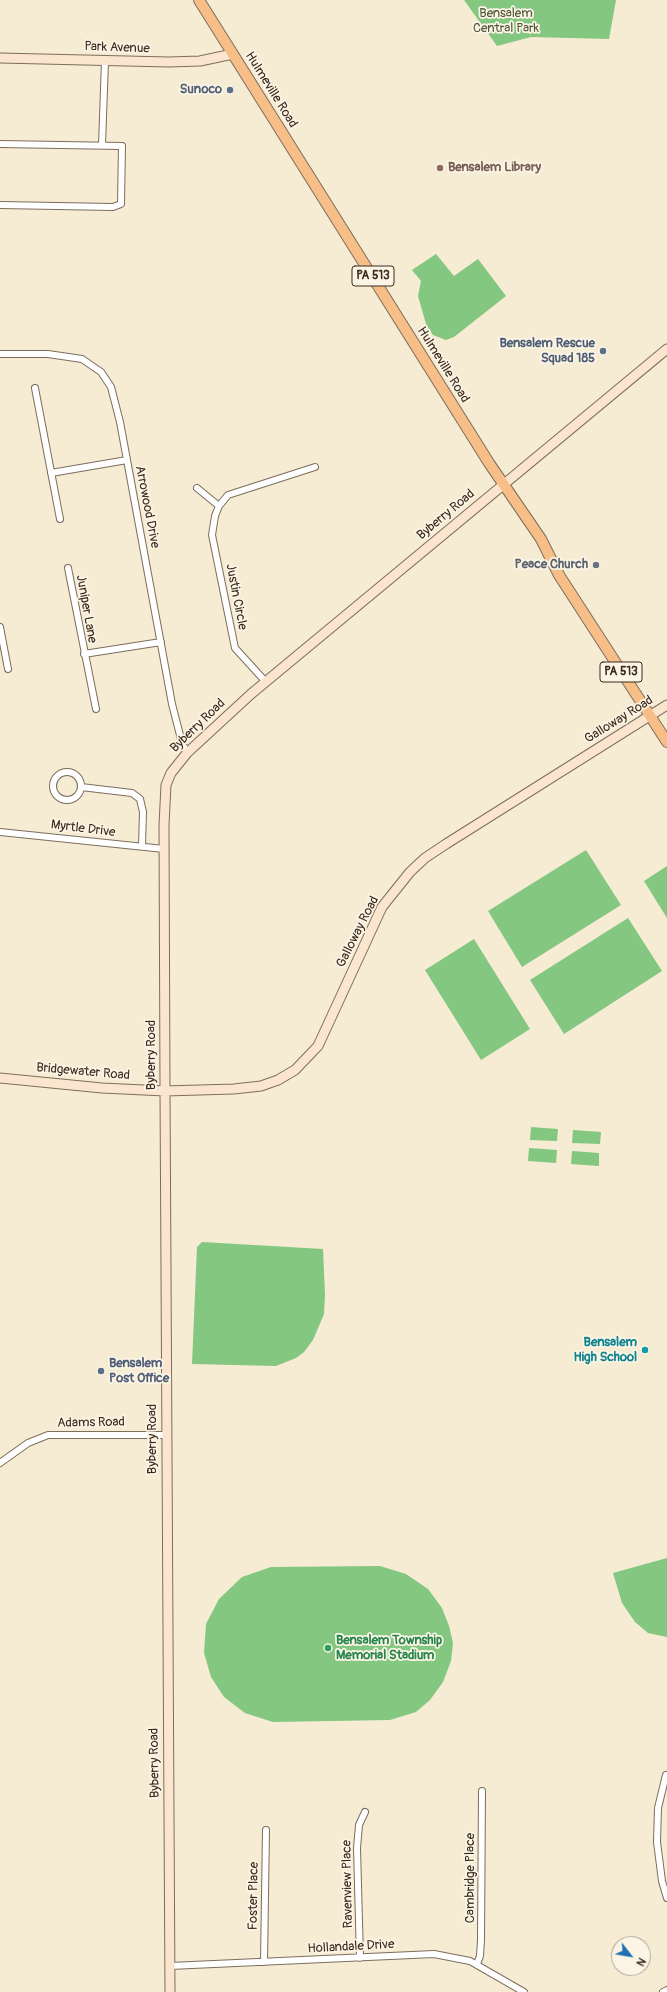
<!DOCTYPE html>
<html>
<head>
<meta charset="utf-8">
<style>
	body { margin:0 }
	#map { position:relative; width:667px; height:1992px; overflow:hidden; background:#f6ebd3; font-family:Pangolin,sans-serif }
	canvas { display:block }
	.north { position:absolute; left:611px; top:1936px; width:40px; height:40px; box-sizing:border-box; background:#fcf5e5; border:1px solid #afa495; border-radius:50%; rotate:121deg; font-size:11px; font-weight:700; line-height:16px; text-align:center; color:#3b2a1e }
	.north::after { content:''; display:block; margin:auto; width:14px; height:18px; background:#1f6fb2; clip-path:polygon(50% 0,100% 100%,50% 72%,0 100%) }
</style>
</head>
<body>
<div id="map">
<canvas width="667" height="1992"></canvas>
<div class="north">N</div>
</div>
<script>
const c = document.querySelector('canvas').getContext('2d');
c.lineJoin = 'round';
function fillPath(path, color) {
  c.fillStyle = color;
  c.fill(path, 'evenodd');
}
function shape(rows) {
  const path = new Path2D();
  for (const r of rows) {
    if (r.length === 3) {
      path.moveTo(r[0] + r[2], r[1]);
      path.arc(r[0], r[1], r[2], 0, 2 * Math.PI);
      continue;
    }
    path.moveTo(r[0], r[1]);
    for (let i = 2; i < r.length; i += 2) path.lineTo(r[i], r[i + 1]);
  }
  return path;
}
function stroke(path, color, width, dash) {
  c.strokeStyle = color;
  c.lineWidth = width;
  c.lineCap = dash ? 'butt' : 'round';
  c.setLineDash(dash || []);
  c.stroke(path);
}
function write(font, color, halo, rows, align = 'center') {
  c.font = font + ' Pangolin,sans-serif';
  c.lineWidth = 3.5;
  c.setLineDash([]);
  c.textBaseline = 'middle';
  c.strokeStyle = halo;
  c.fillStyle = color;
  for (const [text, x, y, turn = 0] of rows) {
    c.save();
    c.translate(x, y);
    c.rotate((+turn || 0) * Math.PI / 180);
    c.textAlign = isNaN(turn) ? turn : align;
    if (halo) c.strokeText(text, 0, 0);
    c.fillText(text, 0, 0);
    c.restore();
  }
}
fillPath(shape([
	[464,0,616,0,609,39,531,37,497,46],
	[436,254,454,276,478,259,506,296,454,337,446,340,433,335,426,324,418,296,421,281,412,270],
	[586,850,621,905,522,967,488,911],
	[667,866,667,918,644,881],
	[628,918,662,971,564,1034,530,980],
	[474,939,530,1029,481,1060,425,970],
	[531,1127,558,1129,557,1141,530,1140],
	[573,1130,601,1132,600,1144,572,1143],
	[529,1148,557,1150,556,1163,528,1161],
	[572,1151,599,1153,599,1166,571,1164],
	[202,1242,323,1249,325,1295,324,1314,313,1340,304,1352,296,1358,276,1366,192,1364,197,1247],
	[667,1558,667,1637,648,1633,635,1622,622,1603,613,1573],
	[380,1566,406,1574,428,1589,442,1608,449,1626,453,1643,451,1661,443,1682,430,1700,416,1712,390,1720,273,1722,245,1713,224,1697,211,1677,204,1653,206,1624,219,1599,242,1577,271,1567]
]), '#83c780');
const street = shape([
	[0,144,122,146,121,204,113,207,0,205],
	[102,145,105,61],
	[0,354,48,354,82,359,101,372,111,387,120,422,172,704,182,743,187,753],
	[35,388,60,519],
	[51,473,127,460],
	[197,488,219,506],
	[68,568,96,709],
	[0,627,8,669],
	[84,654,161,642],
	[265,681,235,648,212,535,215,516,219,506,228,495,315,467],
	[67,786,14],
	[81,787,132,793,140,799,143,812,142,846],
	[0,832,164,849],
	[0,1463,28,1443,48,1435,166,1435],
	[666,1775,658,1808,657,1842,662,1881,667,1898],
	[360,1958,357,1848,359,1825,365,1812],
	[264,1962,266,1830],
	[477,1964,480,1956,481,1940,482,1791],
	[170,1966,434,1954,470,1961,524,1992],
	[663,1992,667,1990]
]);
const secondary = shape([
	[0,58,169,62,200,61,233,54],
	[0,1078,102,1088,165,1091,234,1089,261,1086,278,1080,295,1070,318,1046,382,907,410,872,425,858,446,844,667,705],
	[170,1992,165,1091,164,825,166,785,171,773,187,753,251,694,667,349]
]);
const primary = shape([
	[199,0,489,463,541,539,559,575,667,742]
]);
stroke(street, '#7c6e5d', 8);
stroke(secondary, '#7c6e5d', 11);
stroke(primary, '#7c6e5d', 12);
stroke(street, '#fff', 6);
stroke(secondary, '#fce5cf', 9);
stroke(primary, '#f7be87', 10);
for (const [x, y, r, color] of [
	[230,90,4,"#5c6f8a"],
	[440,168,4,"#8d6e63"],
	[603,351,4,"#5c6f8a"],
	[596,565,4,"#6b7280"],
	[645,1350,4,"#0f9aa8"],
	[101,1371,4,"#5c6f8a"],
	[328,1648,4,"#2e9e5b"]
]) {
  const dot = new Path2D();
  dot.arc(x, y, r, 0, 2 * Math.PI);
  c.fillStyle = color;
  c.fill(dot);
  stroke(dot, '#fcf5e5', 1.5);
}
for (const [x, y, w] of [
	[373,276,42],
	[621,672,42]
]) {
  const box = new Path2D();
  box.roundRect(x - w / 2, y - 10, w, 20, 3);
  c.fillStyle = '#fcf5e5';
  c.fill(box);
  stroke(box, '#3b2a1e', 1);
}
write('bold 12px', '#3b2a1e', null, [
	["PA 513",373,276],
	["PA 513",621,672]
]);
write('13px', '#51593b', '#fcf5e5', [
	["Bensalem",506,14],
	["Central Park",506,29]
]);
write('13px', '#3b2a1e', '#fcf5e5', [
	["Park Avenue",117,48,2],
	["Hulmeville Road",271,90,58],
	["Hulmeville Road",443,365,58],
	["Arrowood Drive",147,507,79],
	["Byberry Road",446,515,-40],
	["Justin Circle",236,597,79],
	["Juniper Lane",86,609,80],
	["Galloway Road",619,720,-32],
	["Byberry Road",198,726,-44],
	["Myrtle Drive",83,829,7],
	["Galloway Road",358,932,-63],
	["Byberry Road",152,1055,-90],
	["Bridgewater Road",83,1072,5],
	["Adams Road",91,1423,-1],
	["Byberry Road",153,1439,-90],
	["Byberry Road",155,1763,-91],
	["Cambridge Place",471,1878,-90],
	["Ravenview Place",348,1884,-91],
	["Foster Place",254,1896,-89],
	["Hollandale Drive",351,1947,-3]
]);
write('bold 13px', '#4e5e75', '#fcf5e5', [
	["Sunoco",222,90],
	["Bensalem Rescue",595,344],
	["Squad 185",595,359],
	["Bensalem",109,1364,"left"],
	["Post Office",109,1379,"left"]
], 'right');
write('bold 13px', '#785e54', '#fcf5e5', [
	["Bensalem Library",448,168]
], 'left');
write('bold 13px', '#5b616d', '#fcf5e5', [
	["Peace Church",588,565]
], 'right');
write('bold 13px', '#0d838f', '#fcf5e5', [
	["Bensalem",637,1343],
	["High School",637,1358]
], 'right');
write('bold 13px', '#27864d', '#fcf5e5', [
	["Bensalem Township",336,1641],
	["Memorial Stadium",336,1656]
], 'left');
</script>
</body>
</html>
